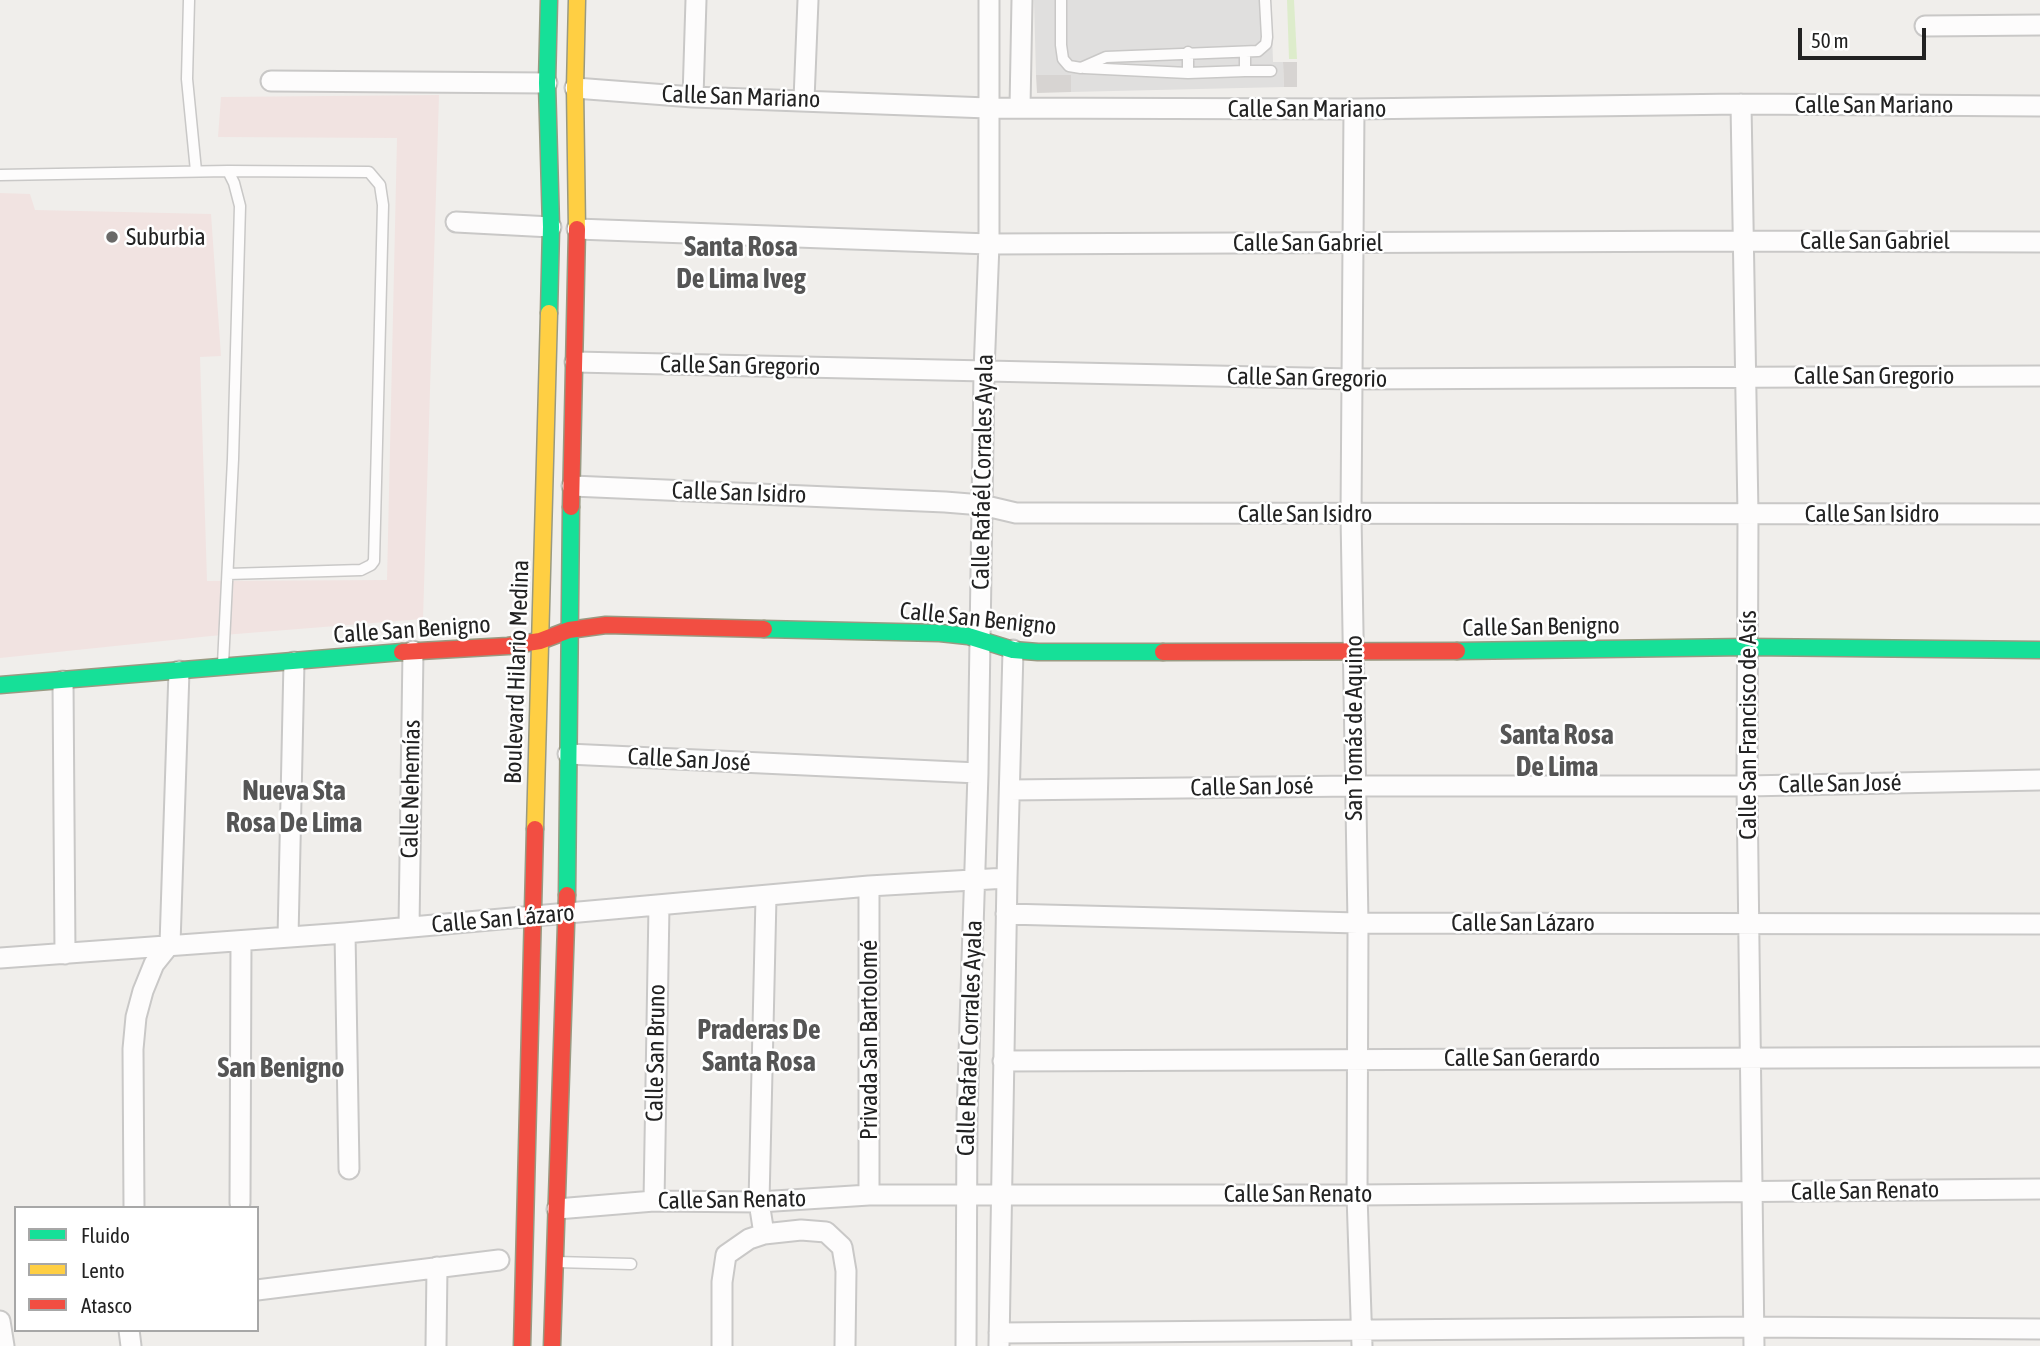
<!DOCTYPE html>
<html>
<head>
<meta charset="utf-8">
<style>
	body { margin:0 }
	#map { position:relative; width:2040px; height:1346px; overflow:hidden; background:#f0eeeb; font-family:"Asap Condensed",sans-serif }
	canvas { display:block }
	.legend { position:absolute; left:14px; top:1206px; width:245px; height:126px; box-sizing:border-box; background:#fff; border:2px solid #a7a7a7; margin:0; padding:9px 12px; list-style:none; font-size:21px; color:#222 }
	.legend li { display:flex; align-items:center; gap:14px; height:35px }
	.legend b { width:35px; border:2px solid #a7a7a7 }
	.scale { position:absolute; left:1798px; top:28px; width:128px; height:32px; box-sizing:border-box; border:4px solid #222; border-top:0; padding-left:9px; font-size:21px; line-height:24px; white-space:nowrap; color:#222; -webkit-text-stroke:5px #fff; paint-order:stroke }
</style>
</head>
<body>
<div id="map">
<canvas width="2040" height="1346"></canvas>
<ul class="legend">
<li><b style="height:9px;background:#16e098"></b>Fluido</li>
<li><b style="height:9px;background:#ffcf43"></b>Lento</li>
<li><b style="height:9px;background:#f24e42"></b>Atasco</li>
</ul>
<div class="scale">50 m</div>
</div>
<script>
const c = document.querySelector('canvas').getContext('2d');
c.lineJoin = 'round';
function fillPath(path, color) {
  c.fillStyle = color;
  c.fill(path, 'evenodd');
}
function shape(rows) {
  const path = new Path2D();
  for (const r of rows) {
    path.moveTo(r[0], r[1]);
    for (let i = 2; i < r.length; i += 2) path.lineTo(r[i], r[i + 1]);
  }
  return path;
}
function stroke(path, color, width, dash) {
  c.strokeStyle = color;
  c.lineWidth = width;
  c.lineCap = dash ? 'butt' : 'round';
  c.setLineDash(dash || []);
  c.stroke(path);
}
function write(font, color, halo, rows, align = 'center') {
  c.font = font + ' "Asap Condensed",sans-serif';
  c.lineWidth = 5;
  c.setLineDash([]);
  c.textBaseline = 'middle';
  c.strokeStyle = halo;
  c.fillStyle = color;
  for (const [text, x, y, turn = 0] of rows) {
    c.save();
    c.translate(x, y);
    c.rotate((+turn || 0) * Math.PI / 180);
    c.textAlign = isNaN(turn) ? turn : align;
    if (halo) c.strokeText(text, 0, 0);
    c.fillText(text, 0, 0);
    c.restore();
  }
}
fillPath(shape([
	[439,95,423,619,211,636,0,658,0,193,30,194,35,210,211,214,221,356,200,357,207,581,387,580,397,138,218,137,221,97]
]), '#f1e3e1');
fillPath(shape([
	[1287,0,1294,0,1297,59,1289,59]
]), '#ddeccb');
fillPath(shape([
	[1034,0,1271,0,1273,62,1283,62,1284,87,1071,92,1070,75,1036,75]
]), '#e0dfde');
fillPath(shape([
	[1283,62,1297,62,1297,87,1284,87],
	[1036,75,1071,75,1071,92,1037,93]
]), '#d7d4d2');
const lane = shape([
	[189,0,187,79,196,171],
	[1061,0,1061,45,1063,59,1069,66,1081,68,1106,57,1258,51,1266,44,1267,37,1265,0],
	[1245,52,1245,71,1271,71],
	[1084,68,1188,73,1245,71],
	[1188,73,1188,52],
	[0,175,228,171,234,183,240,206,233,459,223,664],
	[228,574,361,570,371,565,374,561,383,205,380,185,369,172,228,171],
	[556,1262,631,1264]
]);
const street = shape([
	[1925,26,2040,25],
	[271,81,547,83],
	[575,88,693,97,988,108,1354,109,1741,104,2040,106],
	[693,97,696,0],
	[804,100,808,0],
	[1741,104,1748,514,1747,786,1754,1346],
	[1020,107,1022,0],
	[1354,109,1351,515,1358,923,1357,1195,1362,1346],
	[456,222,551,227],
	[577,229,989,244,1744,241,2040,242],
	[575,362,1352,379,2040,376],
	[572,486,945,502,982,505,1016,513,1039,513,2040,514],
	[63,681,65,954],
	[568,754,978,773],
	[1010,790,1354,786,1747,786,2040,780],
	[1006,914,1358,923,2040,924],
	[409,927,413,651],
	[345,933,349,1169],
	[288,937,294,662],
	[0,958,345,933,869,886,1007,878],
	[1003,1061,2040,1057],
	[869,1195,869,886],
	[654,1201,659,906],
	[240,1203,241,941],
	[134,1208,133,1049,136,1017,143,991,154,964,170,944,179,671],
	[557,1209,654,1201,759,1202,869,1195,1357,1195,2040,1189],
	[764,1234,759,1202,766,897],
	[257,1290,499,1260],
	[0,1321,4,1346],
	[129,1330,131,1346],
	[999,1333,1753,1327,2040,1329],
	[999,1345,1007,878,1013,650],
	[436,1346,437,1267],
	[722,1346,722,1282,726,1255,749,1239,764,1234,801,1230,826,1232,842,1247,846,1271,845,1346],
	[966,1346,967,1116,978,773,984,372,989,244,989,0]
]);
const fast = shape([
	[549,313,551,227,547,83,549,0],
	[764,629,940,633,968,636,1013,650,1038,652,1163,652],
	[1457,651,1747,647,2040,650],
	[0,685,402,652],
	[567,895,571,507]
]);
const slow = shape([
	[577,229,575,88,577,0],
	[535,829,549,313]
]);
const jam = shape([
	[571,507,577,229],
	[402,652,508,646,540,641,569,630,606,625,764,629],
	[1163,652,1457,651],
	[522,1346,535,829],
	[552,1346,567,895]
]);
stroke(lane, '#c9c8c7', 13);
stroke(street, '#c9c8c7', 23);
stroke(fast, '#999a82', 19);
stroke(slow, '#999a82', 19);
stroke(jam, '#999a82', 19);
stroke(lane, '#fdfcfc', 10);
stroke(street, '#fdfcfc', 19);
stroke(fast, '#16e098', 16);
stroke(slow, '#ffcf43', 16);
stroke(jam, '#f24e42', 16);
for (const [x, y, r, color] of [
	[112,237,7,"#6a6968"]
]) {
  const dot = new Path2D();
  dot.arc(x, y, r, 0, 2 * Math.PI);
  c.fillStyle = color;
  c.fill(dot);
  stroke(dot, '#fff', 2.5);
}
write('24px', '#222', '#fff', [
	["Calle San Mariano",741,97,2],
	["Calle San Mariano",1874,105],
	["Calle San Mariano",1307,109],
	["Calle San Gabriel",1875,241],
	["Calle San Gabriel",1308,243],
	["Calle San Gregorio",740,366,1],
	["Calle San Gregorio",1874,376],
	["Calle San Gregorio",1307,378,1],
	["Calle Rafaél Corrales Ayala",983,472,-89],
	["Calle San Isidro",739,493,2],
	["Calle San Isidro",1305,514],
	["Calle San Isidro",1872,514],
	["Calle San Benigno",978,619,6],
	["Calle San Benigno",1541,627,-1],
	["Calle San Benigno",412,630,-4],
	["Boulevard Hilario Medina",517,672,-88],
	["Calle San Francisco de Asís",1748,725,-90],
	["San Tomás de Aquino",1354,728,-90],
	["Calle San José",689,760,3],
	["Calle San José",1840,784,-1],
	["Calle San José",1252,787,-1],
	["Calle Nehemías",411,789,-89],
	["Calle San Lázaro",503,919,-5],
	["Calle San Lázaro",1523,923],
	["Calle Rafaél Corrales Ayala",970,1038,-88],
	["Privada San Bartolomé",869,1040,-90],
	["Calle San Bruno",656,1053,-89],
	["Calle San Gerardo",1522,1058],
	["Calle San Renato",1865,1191,-1],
	["Calle San Renato",1298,1194],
	["Calle San Renato",732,1200,-1]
]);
write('24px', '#222', '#fff', [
	["Suburbia",126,237]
], 'left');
write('bold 28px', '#555', '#fff', [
	["Santa Rosa",741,247],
	["De Lima Iveg",741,279],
	["Santa Rosa",1557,735],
	["De Lima",1557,767],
	["Nueva Sta",294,791],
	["Rosa De Lima",294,823],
	["Praderas De",759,1030],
	["Santa Rosa",759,1062],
	["San Benigno",281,1068]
]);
</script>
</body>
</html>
